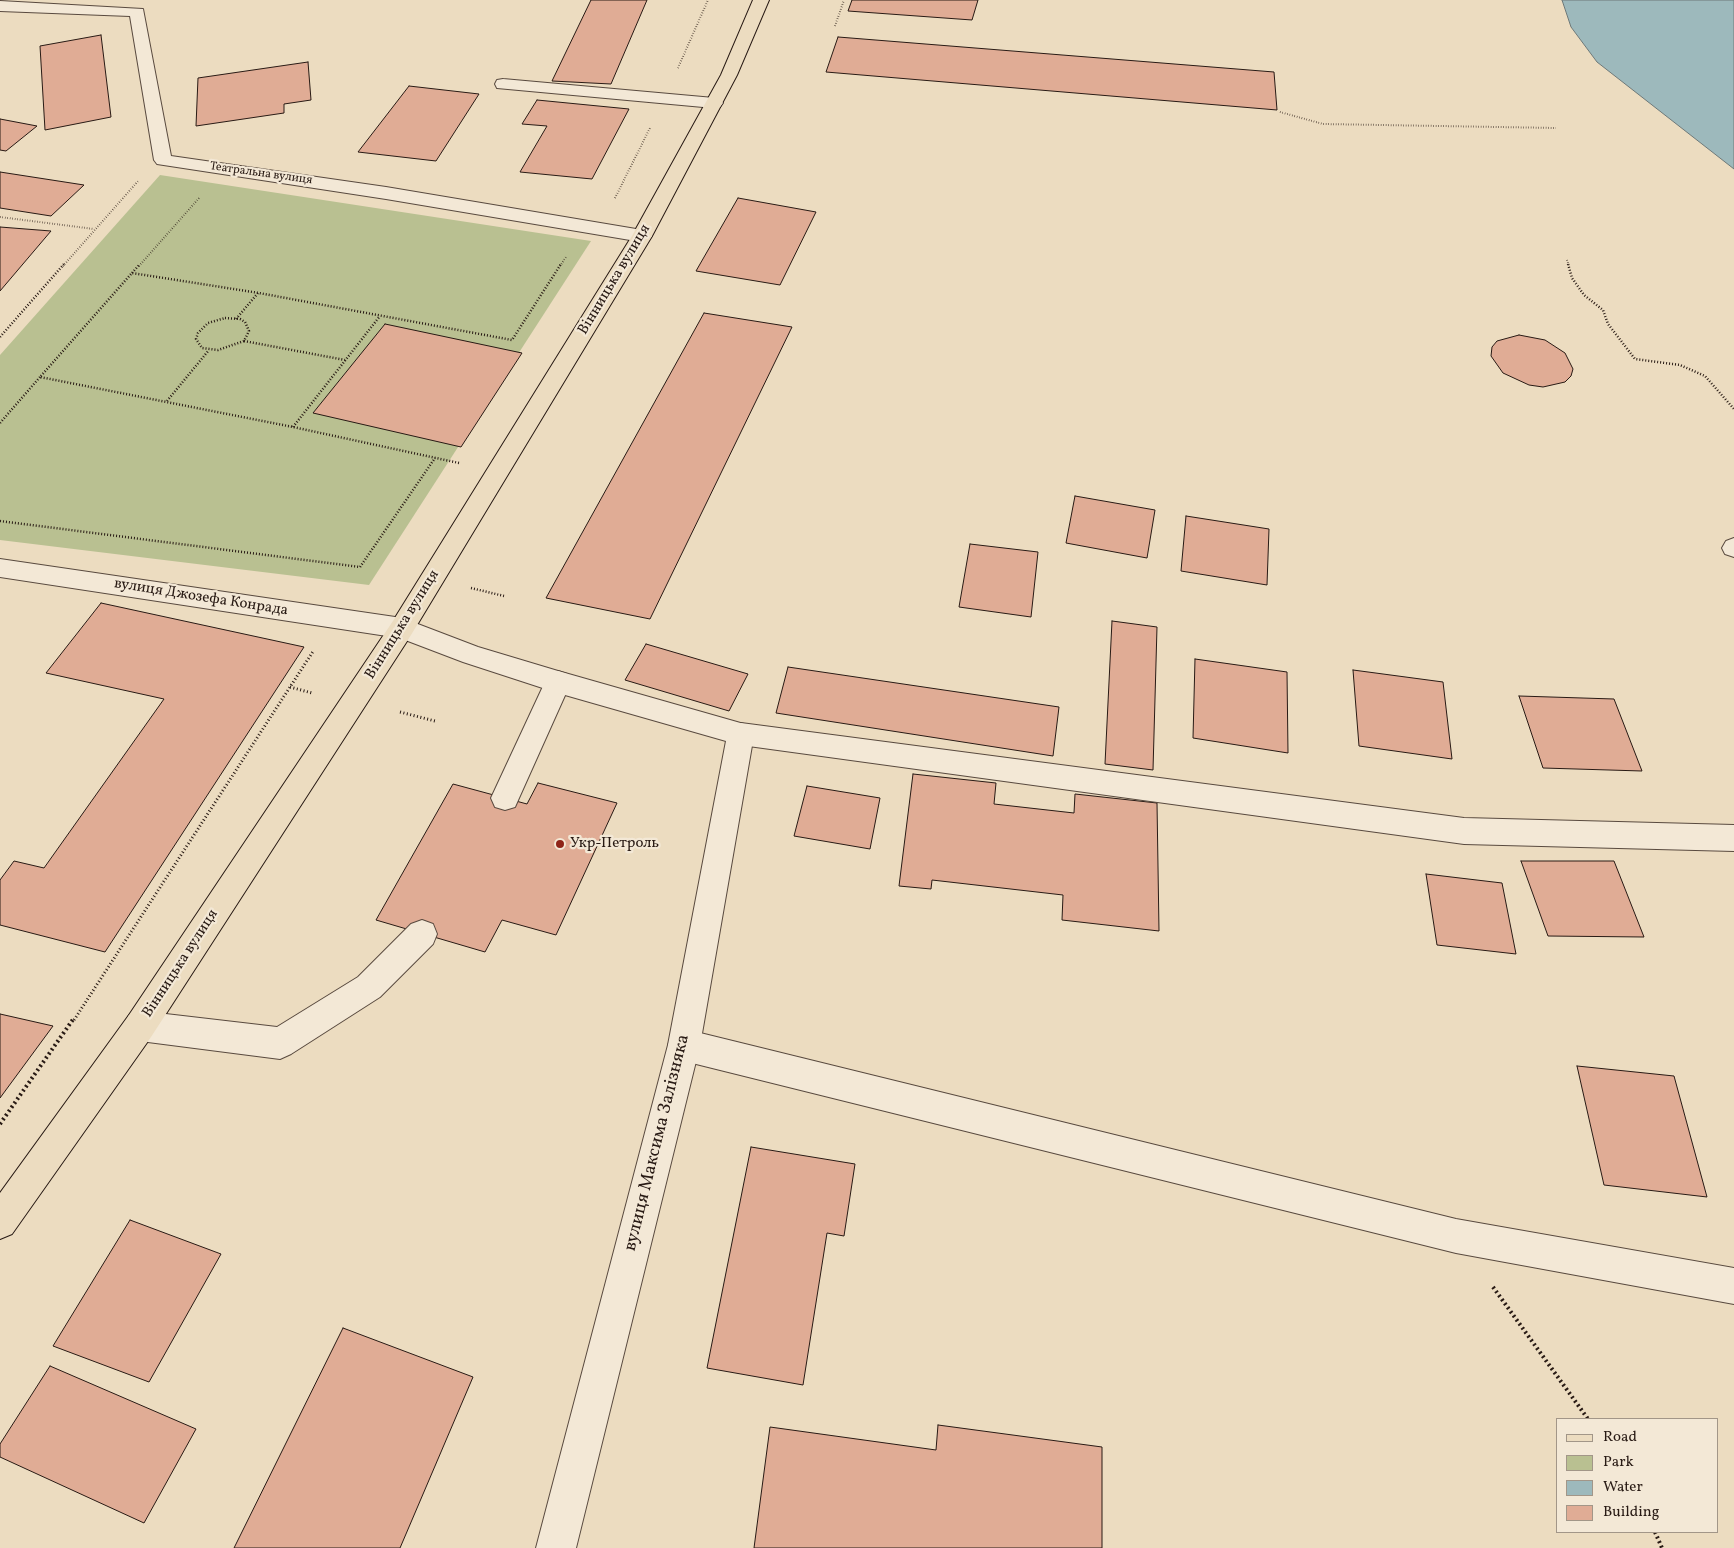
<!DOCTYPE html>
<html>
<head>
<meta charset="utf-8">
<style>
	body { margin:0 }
	#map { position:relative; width:1734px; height:1548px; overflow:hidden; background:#ecdcc0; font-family:Vollkorn,serif }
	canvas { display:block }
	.legend { position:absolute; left:1556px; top:1418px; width:162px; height:115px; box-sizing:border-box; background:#f3e8d6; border:1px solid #a29688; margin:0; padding:6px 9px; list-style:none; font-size:15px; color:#281a14 }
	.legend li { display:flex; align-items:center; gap:10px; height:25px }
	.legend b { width:25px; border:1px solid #a29688 }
</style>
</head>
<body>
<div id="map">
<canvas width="1734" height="1548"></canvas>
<ul class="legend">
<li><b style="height:6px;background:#ecdcc0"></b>Road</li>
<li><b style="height:14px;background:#b9c091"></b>Park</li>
<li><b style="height:14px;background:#9db9bc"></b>Water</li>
<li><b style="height:14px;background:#e0ac95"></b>Building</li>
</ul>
</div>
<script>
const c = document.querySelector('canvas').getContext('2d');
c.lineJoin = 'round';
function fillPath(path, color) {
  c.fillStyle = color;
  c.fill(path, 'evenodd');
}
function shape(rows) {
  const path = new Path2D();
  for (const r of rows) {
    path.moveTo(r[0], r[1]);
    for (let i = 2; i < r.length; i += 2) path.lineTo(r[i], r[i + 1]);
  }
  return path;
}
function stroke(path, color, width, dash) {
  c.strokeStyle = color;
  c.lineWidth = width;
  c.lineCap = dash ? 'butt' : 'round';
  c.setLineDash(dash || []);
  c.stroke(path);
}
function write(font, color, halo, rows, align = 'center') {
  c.font = font + ' Vollkorn,serif';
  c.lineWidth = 4.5;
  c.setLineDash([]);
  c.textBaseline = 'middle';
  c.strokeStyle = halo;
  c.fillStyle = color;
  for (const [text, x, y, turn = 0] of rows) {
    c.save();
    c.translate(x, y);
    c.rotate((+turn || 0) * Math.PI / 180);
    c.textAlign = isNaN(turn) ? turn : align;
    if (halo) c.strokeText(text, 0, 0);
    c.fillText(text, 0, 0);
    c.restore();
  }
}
fillPath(shape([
	[160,175,591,241,369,585,0,540,0,355]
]), '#b9c091');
const water = shape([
	[1562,0,1734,0,1734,169,1597,62,1571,27,1562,0]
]);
fillPath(water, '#9db9bc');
stroke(water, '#6e7979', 1);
const building = shape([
	[591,0,647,0,611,84,552,81,591,0],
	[852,0,978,0,972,20,848,11,852,0],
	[101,35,111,117,45,130,40,46,101,35],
	[838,37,1274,72,1277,110,826,72,838,37],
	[308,62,311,100,284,104,284,113,196,126,198,78,308,62],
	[409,86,479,94,436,161,358,152,409,86],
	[537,100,629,109,592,179,520,172,547,126,522,124,537,100],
	[0,119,37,126,6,151,0,150,0,119],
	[0,172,84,185,51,216,0,208,0,172],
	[738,198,816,212,780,285,696,271,738,198],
	[0,227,51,231,0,291,0,227],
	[704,313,792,327,650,619,546,598,704,313],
	[385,324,522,353,461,447,313,413,385,324],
	[1519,335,1545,340,1565,353,1573,369,1571,376,1565,382,1543,387,1529,385,1503,373,1491,356,1492,347,1497,341,1519,335],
	[1075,496,1155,510,1147,558,1066,543,1075,496],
	[1186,516,1269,529,1267,585,1181,571,1186,516],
	[970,544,1038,552,1031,617,959,607,970,544],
	[101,603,304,647,105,952,0,925,0,880,14,861,44,868,164,699,46,673,101,603],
	[1112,621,1157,627,1153,770,1105,764,1112,621],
	[646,644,748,674,729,711,625,680,646,644],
	[1195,659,1287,672,1288,753,1193,738,1195,659],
	[788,667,1059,707,1053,756,776,713,788,667],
	[1353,670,1443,682,1452,759,1359,746,1353,670],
	[1519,696,1614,699,1642,771,1543,768,1519,696],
	[913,774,996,783,994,804,1074,813,1075,794,1157,803,1159,931,1062,920,1063,895,932,880,931,889,899,886,913,774],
	[538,783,617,803,556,935,502,920,485,952,376,920,453,784,527,804,538,783],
	[807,786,880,798,870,849,794,836,807,786],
	[1521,861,1614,861,1644,937,1548,936,1521,861],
	[1426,874,1502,883,1516,954,1437,945,1426,874],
	[0,1014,53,1026,0,1098,0,1014],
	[1577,1066,1674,1076,1707,1197,1604,1185,1577,1066],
	[751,1147,855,1164,844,1236,827,1233,803,1385,707,1368,751,1147],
	[130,1220,221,1254,149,1382,53,1346,130,1220],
	[343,1328,473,1377,400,1548,234,1548,343,1328],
	[50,1366,196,1429,144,1523,0,1457,0,1444,50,1366],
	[938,1425,1102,1447,1102,1548,754,1548,770,1427,936,1450,938,1425]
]);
fillPath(building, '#e0ac95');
stroke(building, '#281a14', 1);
const lane = shape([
	[503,79,714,98,720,99,723,103,720,107,714,108,497,88,495,84,497,80,503,79],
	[1734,538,1734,557,1725,554,1722,548,1726,541,1734,538],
	[558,671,567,674,571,682,519,798,515,807,505,810,495,807,491,798,545,682,549,674,558,671],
	[741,723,1464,818,1734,825,1734,851,1464,844,741,745,731,742,728,734,731,726,741,723],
	[422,920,433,924,437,934,433,944,380,997,291,1054,280,1059,140,1041,129,1037,124,1026,129,1015,140,1011,277,1027,358,977,411,924,422,920],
	[684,1029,1456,1219,1734,1268,1734,1304,1456,1253,684,1061,673,1056,668,1045,673,1034,684,1029]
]);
const street = shape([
	[0,1,143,9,171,156,386,187,642,230,649,232,652,236,649,240,642,242,386,199,157,164,154,160,130,16,0,11,0,1],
	[0,559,402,618,478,647,558,671,751,726,754,734,700,1045,576,1548,536,1548,668,1045,726,741,558,693,463,662,400,638,0,577,0,559]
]);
const primary = shape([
	[753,0,769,0,737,75,652,236,411,635,151,1037,12,1234,0,1239,0,1193,129,1015,393,621,632,236,721,75,753,0]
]);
stroke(lane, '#594a3f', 2);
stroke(street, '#594a3f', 2);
stroke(primary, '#281a14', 2);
stroke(shape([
	[835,26,844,0],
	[678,68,708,0],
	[1280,112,1323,124,1556,128],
	[615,198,650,128],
	[0,217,94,229],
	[1567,260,1569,266],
	[63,266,139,180],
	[139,266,200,197],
	[560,266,566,257]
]), '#281a14', 2, [0.5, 2]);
stroke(shape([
	[1568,264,1572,278,1584,295,1603,310,1608,324,1635,359,1680,365,1705,376,1734,409],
	[132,273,140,264],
	[225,318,240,319,245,322,249,331,244,341,218,350,202,348,196,339,198,333,208,323,225,318],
	[236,319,258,293],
	[0,337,64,264],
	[244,341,345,360],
	[167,401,209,350],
	[0,423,40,377],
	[293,427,380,316],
	[459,463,293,427,40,377,132,273,259,293,512,340,561,264],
	[0,521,360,567,435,458],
	[471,588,504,596]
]), '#281a14', 2.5, [1, 2]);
stroke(shape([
	[290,687,312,693],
	[400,712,435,721],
	[74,1020,314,650]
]), '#281a14', 3, [1, 2.5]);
stroke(shape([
	[0,1124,74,1018],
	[1493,1287,1588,1419],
	[1655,1532,1662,1548]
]), '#281a14', 4, [2, 3]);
fillPath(lane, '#f3e8d6');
fillPath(street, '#f3e8d6');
fillPath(primary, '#ecdcc0');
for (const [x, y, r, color] of [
	[560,844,5,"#8f2418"]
]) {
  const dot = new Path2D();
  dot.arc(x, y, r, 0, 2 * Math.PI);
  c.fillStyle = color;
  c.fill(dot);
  stroke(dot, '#f3e8d6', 2);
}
write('12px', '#281a14', '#f3e8d6', [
	["Театральна вулиця",261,174,8]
]);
write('15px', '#281a14', '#f3e8d6', [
	["Вінницька вулиця",615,280,-59],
	["вулиця Джозефа Конрада",201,598,9],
	["Вінницька вулиця",403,625,-58],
	["Вінницька вулиця",181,964,-57]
]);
write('15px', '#281a14', '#f3e8d6', [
	["Укр-Петроль",570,844]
], 'left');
write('18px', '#281a14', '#f3e8d6', [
	["вулиця Максима Залізняка",658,1143,-76]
]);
</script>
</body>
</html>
